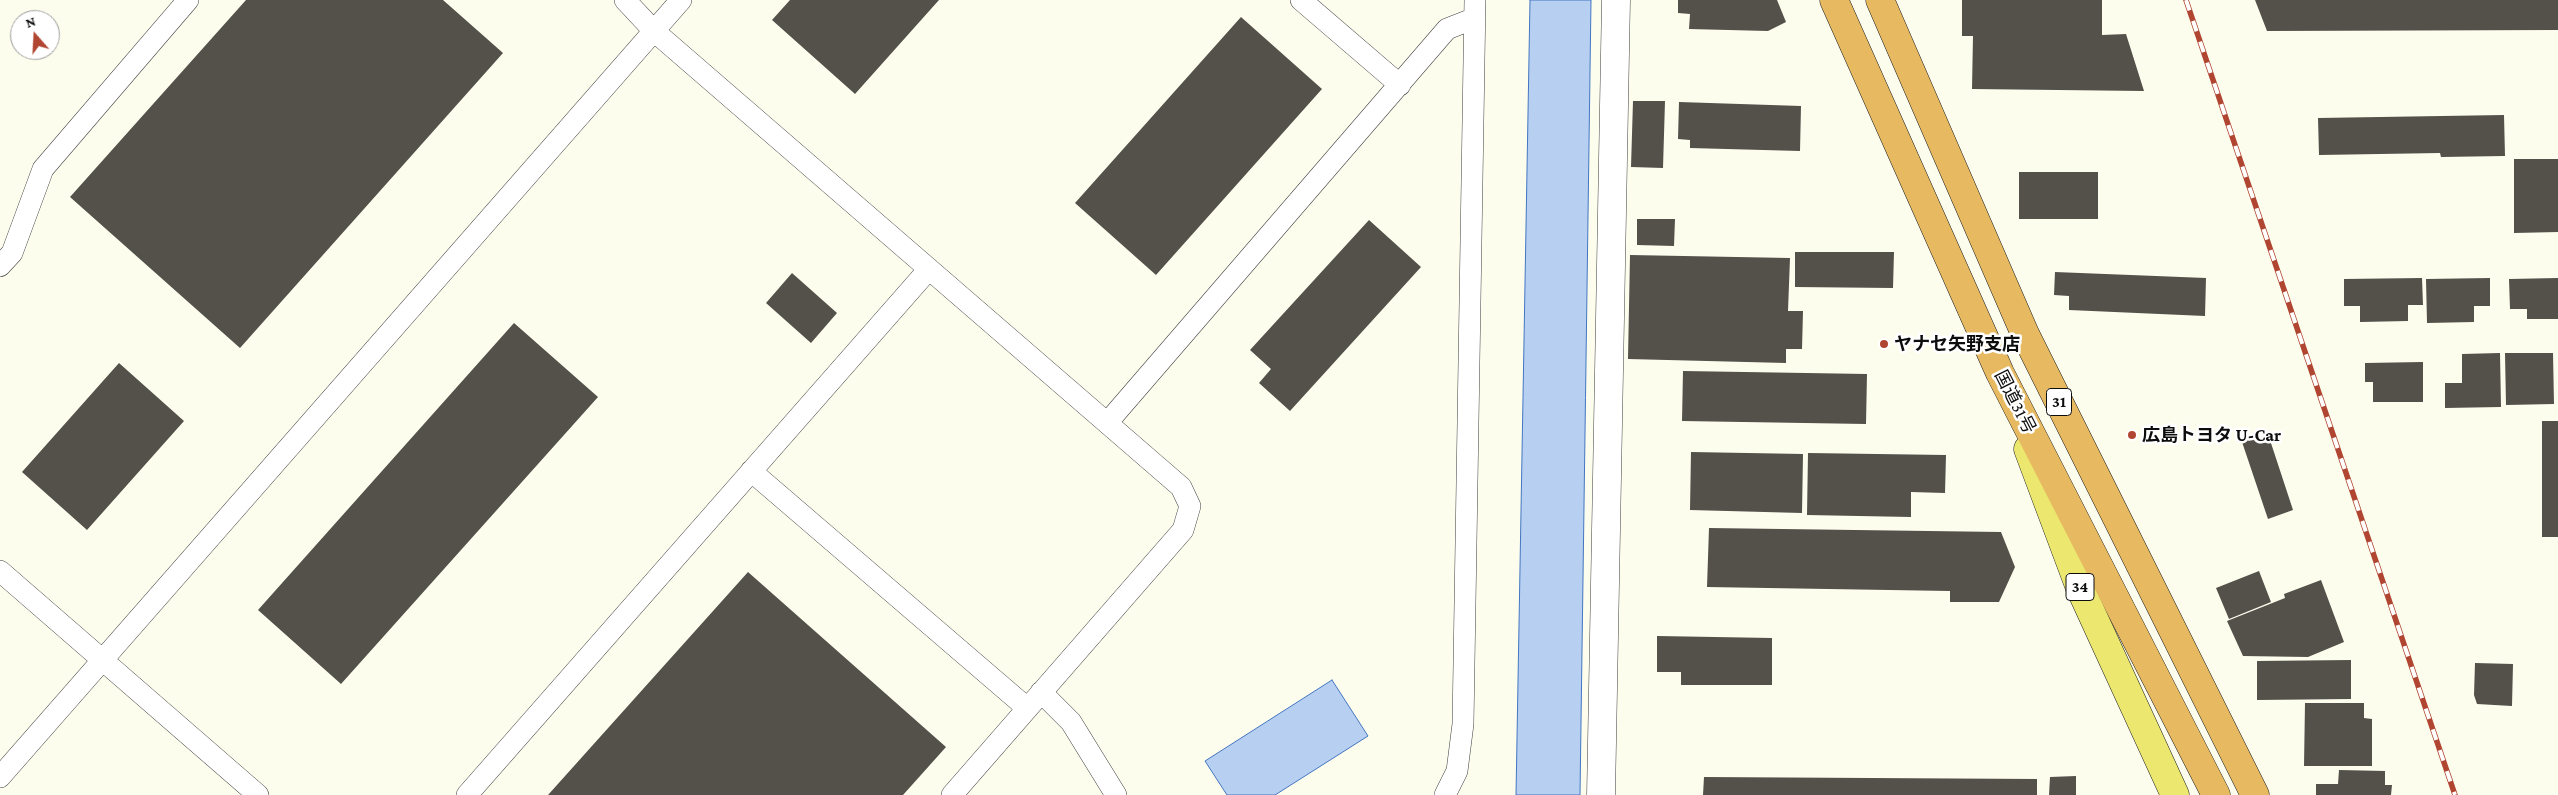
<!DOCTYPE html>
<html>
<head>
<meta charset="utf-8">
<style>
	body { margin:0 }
	#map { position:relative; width:2558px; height:795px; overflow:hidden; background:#fdfdee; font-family:"Crimson Pro",serif }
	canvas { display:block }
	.north { position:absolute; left:10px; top:10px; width:50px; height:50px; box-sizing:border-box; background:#fff; border:1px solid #9e9e9e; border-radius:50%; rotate:341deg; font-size:14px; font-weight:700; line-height:20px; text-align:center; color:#0d0d0d }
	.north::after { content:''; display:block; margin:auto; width:18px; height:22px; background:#b04531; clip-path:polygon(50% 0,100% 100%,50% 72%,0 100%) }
</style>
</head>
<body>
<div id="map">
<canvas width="2558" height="795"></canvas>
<div class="north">N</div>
</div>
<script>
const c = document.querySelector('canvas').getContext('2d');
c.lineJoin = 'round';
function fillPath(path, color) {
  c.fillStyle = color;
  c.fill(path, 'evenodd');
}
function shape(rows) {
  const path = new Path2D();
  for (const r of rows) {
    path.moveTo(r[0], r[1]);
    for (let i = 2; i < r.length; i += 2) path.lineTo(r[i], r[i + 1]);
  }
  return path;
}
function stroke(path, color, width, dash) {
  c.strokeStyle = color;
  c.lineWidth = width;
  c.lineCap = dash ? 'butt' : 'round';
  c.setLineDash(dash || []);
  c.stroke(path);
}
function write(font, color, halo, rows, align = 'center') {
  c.font = font + ' "Crimson Pro","Noto Sans JP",serif';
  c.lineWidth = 5;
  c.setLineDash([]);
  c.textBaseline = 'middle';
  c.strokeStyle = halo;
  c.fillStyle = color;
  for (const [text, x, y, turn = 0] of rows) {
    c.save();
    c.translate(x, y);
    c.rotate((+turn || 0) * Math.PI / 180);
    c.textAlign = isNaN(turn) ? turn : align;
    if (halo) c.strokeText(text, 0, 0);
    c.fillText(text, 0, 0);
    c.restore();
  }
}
const water = shape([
	[1530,0,1591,0,1580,795,1516,795,1530,0],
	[1332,680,1368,736,1275,795,1227,795,1205,761,1332,680]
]);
fillPath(water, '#b7cff0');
stroke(water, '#4476c1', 1);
fillPath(shape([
	[246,0,443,0,503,53,240,348,70,197],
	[790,0,939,0,855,94,772,20],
	[1678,0,1777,0,1786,22,1768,31,1689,29,1690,14,1678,13],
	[1962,0,2102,0,2102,35,2126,34,2144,91,1972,89,1973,36,1962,36],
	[2255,0,2558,0,2558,30,2267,31],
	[1241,17,1322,89,1156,275,1075,203],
	[1633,101,1665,101,1663,168,1631,167],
	[1679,102,1801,106,1800,151,1690,148,1690,140,1678,139],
	[2504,115,2505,156,2441,157,2440,153,2319,155,2318,118],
	[2514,159,2558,159,2558,232,2514,233],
	[2019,172,2098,172,2098,219,2019,219],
	[1637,219,1675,219,1674,246,1637,245],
	[1369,220,1421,267,1290,411,1259,383,1271,369,1250,350],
	[1795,252,1894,252,1893,288,1795,287],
	[1630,255,1790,258,1788,311,1803,311,1802,349,1786,349,1786,363,1628,359],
	[2055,272,2206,278,2205,316,2069,310,2069,296,2054,295],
	[792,273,837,313,811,343,766,303],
	[2422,278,2423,305,2408,305,2408,321,2360,322,2360,306,2344,306,2344,279],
	[2490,278,2490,306,2474,306,2474,322,2427,323,2426,279],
	[2558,278,2558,319,2527,319,2527,309,2510,309,2509,279],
	[514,323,598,397,341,684,258,610],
	[2500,353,2501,407,2445,408,2445,383,2462,383,2462,354],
	[2505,353,2553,353,2554,404,2506,405],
	[2423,362,2423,402,2373,402,2373,382,2365,382,2365,363],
	[119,363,184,421,87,530,22,472],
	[1683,371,1867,374,1866,424,1682,421],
	[2542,421,2558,421,2558,537,2542,537],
	[2269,437,2293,510,2268,519,2241,439],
	[1691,452,1803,454,1802,513,1690,510],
	[1808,453,1946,455,1945,493,1911,492,1911,517,1807,515],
	[1709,528,2001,532,2015,567,1999,602,1950,602,1950,591,1707,587],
	[2259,571,2271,602,2229,619,2216,588],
	[748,572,946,747,903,795,548,795],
	[2321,580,2344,642,2308,657,2243,656,2227,621,2285,598,2284,594],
	[1657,636,1772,638,1772,685,1681,685,1681,672,1657,672],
	[2351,660,2351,699,2257,700,2257,661],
	[2475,663,2513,664,2512,706,2477,704,2474,695],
	[2305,703,2364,703,2364,718,2372,719,2372,766,2304,766],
	[2339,770,2385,771,2385,785,2392,785,2391,795,2316,795,2316,784,2338,784],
	[2076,776,2076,795,2049,795,2050,777],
	[1704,777,2037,779,2037,795,1703,795]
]), '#54504a');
const lane = shape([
	[625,0,654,31,1181,487,1190,506,1183,530,952,795],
	[1301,0,1400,85],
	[0,266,12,253,43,169,188,0],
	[1107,423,1447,29,1475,18],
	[751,471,1027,708],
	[0,571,258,795],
	[1041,692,1071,722,1116,795],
	[0,777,681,0],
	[467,795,929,269],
	[1445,795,1457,771,1463,724,1475,0]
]);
const street = shape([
	[1601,795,1616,0]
]);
const primary = shape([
	[2028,449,2080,588,2175,795]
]);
const highway = shape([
	[1834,0,2000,373,2216,795],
	[1880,0,2025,334,2255,795]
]);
stroke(lane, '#404040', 22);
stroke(street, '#404040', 29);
stroke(primary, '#1e1e1e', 29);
stroke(highway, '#1e1e1e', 29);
stroke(lane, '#fff', 21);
stroke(street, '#fff', 28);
stroke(primary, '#ece86f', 28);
stroke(highway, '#e7ba62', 28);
const rail = shape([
	[2186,0,2455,795]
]);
stroke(rail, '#b04531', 5.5);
stroke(rail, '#fff', 4, [11]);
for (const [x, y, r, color] of [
	[1884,344,5,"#b04531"],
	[2132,435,5,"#b04531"]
]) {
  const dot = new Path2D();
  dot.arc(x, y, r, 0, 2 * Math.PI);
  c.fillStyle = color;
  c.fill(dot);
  stroke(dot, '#fff', 2);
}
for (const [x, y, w] of [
	[2059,402,25],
	[2080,587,28]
]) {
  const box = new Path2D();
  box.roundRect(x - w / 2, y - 13.5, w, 27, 4);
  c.fillStyle = '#fff';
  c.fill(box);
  stroke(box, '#0d0d0d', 1);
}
write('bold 16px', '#0d0d0d', null, [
	["31",2059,402],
	["34",2080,587]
]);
write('bold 18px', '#0d0d0d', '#fff', [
	["ヤナセ矢野支店",1894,344],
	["広島トヨタ U-Car",2142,435]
], 'left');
write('18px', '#0d0d0d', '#fff', [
	["国道31号",2015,402,63]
]);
</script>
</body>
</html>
